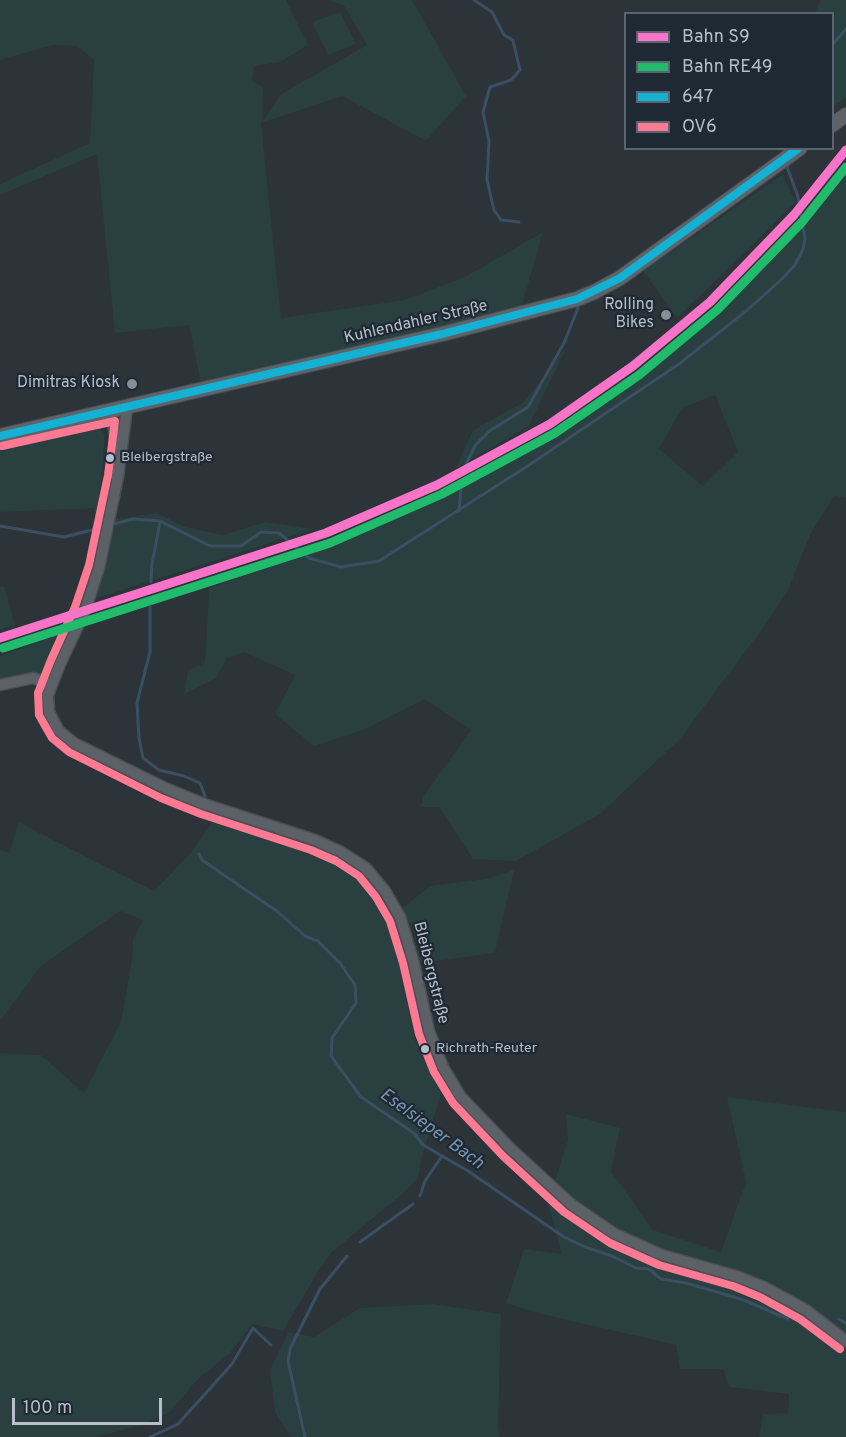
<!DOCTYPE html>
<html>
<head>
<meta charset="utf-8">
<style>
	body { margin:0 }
	#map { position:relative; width:846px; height:1437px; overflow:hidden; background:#2c3339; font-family:Overpass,sans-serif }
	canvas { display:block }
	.legend { position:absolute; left:624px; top:12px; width:210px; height:138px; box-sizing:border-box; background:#1f2934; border:2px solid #5b6570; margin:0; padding:8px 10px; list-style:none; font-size:18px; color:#b6bfc9 }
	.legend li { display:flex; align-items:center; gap:12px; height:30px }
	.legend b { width:30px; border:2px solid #5b6570 }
	.scale { position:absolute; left:12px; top:1398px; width:150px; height:27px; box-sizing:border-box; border:3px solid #b6bfc9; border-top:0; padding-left:8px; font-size:18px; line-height:21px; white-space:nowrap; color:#b6bfc9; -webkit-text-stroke:4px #1f2934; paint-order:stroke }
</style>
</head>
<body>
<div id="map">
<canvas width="846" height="1437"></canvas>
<ul class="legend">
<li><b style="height:8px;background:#f973c9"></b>Bahn S9</li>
<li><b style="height:8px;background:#20bc6c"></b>Bahn RE49</li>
<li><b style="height:8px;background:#13b2d5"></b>647</li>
<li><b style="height:8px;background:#fe7a93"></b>OV6</li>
</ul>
<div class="scale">100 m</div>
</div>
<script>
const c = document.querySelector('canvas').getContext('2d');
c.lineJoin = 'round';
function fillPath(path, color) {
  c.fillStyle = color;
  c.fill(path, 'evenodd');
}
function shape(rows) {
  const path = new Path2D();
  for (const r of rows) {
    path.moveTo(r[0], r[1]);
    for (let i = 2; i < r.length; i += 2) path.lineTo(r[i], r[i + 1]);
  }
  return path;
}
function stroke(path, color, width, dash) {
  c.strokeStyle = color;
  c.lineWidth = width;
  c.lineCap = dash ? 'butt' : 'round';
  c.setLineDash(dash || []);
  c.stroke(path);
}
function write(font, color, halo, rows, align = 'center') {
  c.font = font + ' Overpass,sans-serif';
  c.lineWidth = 4.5;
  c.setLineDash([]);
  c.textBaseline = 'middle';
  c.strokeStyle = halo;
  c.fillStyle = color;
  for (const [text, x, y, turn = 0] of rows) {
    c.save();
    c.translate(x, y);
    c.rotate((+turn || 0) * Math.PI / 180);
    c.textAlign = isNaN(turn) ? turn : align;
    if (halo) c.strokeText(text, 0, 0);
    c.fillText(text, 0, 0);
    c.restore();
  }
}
fillPath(shape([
	[0,0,286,0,308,45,280,62,254,66,252,81,263,87,262,122,281,94,367,45,344,6,329,0,412,0,466,96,426,141,342,96,261,123,281,318,405,300,465,277,543,232,521,309,201,384,189,325,115,333,97,154,0,195,0,184,90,143,94,60,77,46,53,45,0,60],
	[821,0,846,0,846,98,833,107,832,14,815,13],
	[340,12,356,44,328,55,312,22],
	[846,172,846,498,834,496,811,533,788,590,763,628,679,740,600,814,516,861,473,859,439,807,421,807,423,797,471,730,425,699,366,729,314,746,275,714,295,675,244,652,227,658,216,678,184,694,188,670,205,663,209,588,283,563,376,527,508,461,609,399,700,326,756,271,839,182],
	[715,395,738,452,703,486,659,449,682,408],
	[782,175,796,202,677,318,643,271],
	[567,346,529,426,456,468,473,430,524,402],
	[97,424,105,435,97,523,94,508,0,512,0,446],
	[157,513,185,527,223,535,265,522,314,529,97,598,116,519],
	[0,587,4,587,15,624,0,630],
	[67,632,45,674,20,674,0,681,0,656],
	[216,816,324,852,358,875,389,919,415,1040,441,1094,422,1156,418,1178,406,1191,332,1252,319,1270,283,1331,252,1324,230,1353,197,1380,170,1412,141,1425,97,1437,0,1437,0,1053,41,1055,84,1093,121,1022,132,959,133,939,143,920,120,911,41,966,0,1021,0,850,10,853,18,822,154,891,190,854],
	[514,870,495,953,421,963,413,928,401,909,430,886,486,879],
	[727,1097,846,1112,846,1437,759,1437,763,1414,788,1413,789,1394,729,1387,723,1369,680,1369,676,1345,541,1314,506,1303,524,1249,562,1254,548,1203,568,1140,566,1114,620,1128,611,1171,653,1230,721,1252,746,1182],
	[433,1304,501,1314,498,1427,500,1437,291,1437,275,1412,270,1370,288,1332,314,1337,360,1308]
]), '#293f40');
stroke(shape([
	[474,0,492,12,504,35,513,40,520,70,511,80,490,87,483,112,489,141,487,180,494,210,501,220,519,222],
	[832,45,846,29],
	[466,464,475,446,488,432,528,407,564,343,578,308],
	[459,511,461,489],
	[110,525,133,519,160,521,210,546,241,546,261,532,279,533,309,558,341,567,379,561,526,467,679,364,745,312,783,278,795,265,803,249,805,239,798,197,786,164],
	[0,526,64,537,104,527],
	[151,582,152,564,160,522],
	[150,607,150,652,137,703,139,738,143,758,159,770,184,776,200,783,205,796],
	[199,854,202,860,278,912,305,936,318,941,340,963,355,985,356,1003,332,1038,331,1056,361,1097,415,1134,423,1145,468,1171,564,1237,585,1247,612,1256,636,1268,649,1269,661,1279,686,1283,744,1300,788,1319],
	[420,1196,425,1181,442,1156],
	[360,1242,413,1204],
	[839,1319,846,1323],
	[150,1437,178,1424,232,1364,253,1328,271,1345],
	[305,1437,288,1361,290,1349,320,1289,347,1256]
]), '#3b4f63', 3);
const minor = shape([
	[127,408,118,477,99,568,85,611,60,664,48,695,49,712,59,731,74,743,165,788,204,804,315,840,341,852,366,868,385,891,400,917,413,960,429,1031,443,1067,461,1097,511,1149,571,1204,615,1234,662,1255,736,1276,764,1287,806,1310,846,1341],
	[108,412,114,428,115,441,112,473],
	[0,685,33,678,51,684]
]);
const major = shape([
	[832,125,846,115],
	[0,436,442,334,577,299,594,292,620,278,800,148]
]);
stroke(minor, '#4a4f54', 13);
stroke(major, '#4a4f56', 16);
stroke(minor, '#5c6067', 10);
stroke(major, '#5e6369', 14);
stroke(shape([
	[0,436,442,334,577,299,620,278,799,148]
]), '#13b2d5', 8);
stroke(shape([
	[2,446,115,421,108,475,89,565,75,607,51,660,38,693,39,715,52,738,69,752,161,798,201,814,311,850,336,861,359,876,376,897,390,921,403,963,419,1034,434,1072,453,1103,503,1156,564,1212,610,1243,659,1265,733,1286,760,1297,800,1319,840,1349]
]), '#fe7a93', 8);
stroke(shape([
	[0,638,326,533,437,485,550,424,633,366,710,302,794,215,846,150]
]), '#f973c9', 9);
stroke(shape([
	[3,648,330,543,442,494,555,433,639,375,717,310,802,222,846,167]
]), '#20bc6c', 9);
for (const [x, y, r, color] of [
	[666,315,6,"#868e97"],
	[132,384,6,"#868e97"],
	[110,458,5,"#b6bfc9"],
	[425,1049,5,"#b6bfc9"]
]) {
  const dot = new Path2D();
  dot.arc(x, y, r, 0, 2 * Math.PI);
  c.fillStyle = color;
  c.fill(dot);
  stroke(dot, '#1f2934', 2);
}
write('14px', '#b6bfc9', '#1f2934', [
	["Bleibergstraße",121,458],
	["Richrath-Reuter",436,1049]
], 'left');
write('16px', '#b6bfc9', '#1f2934', [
	["Rolling",654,306],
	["Bikes",654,324],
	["Dimitras Kiosk",120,384]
], 'right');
write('16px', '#b6bfc9', '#1f2934', [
	["Kuhlendahler Straße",416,323,-13],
	["Bleibergstraße",430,973,76]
]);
write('italic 18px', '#7793ab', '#1f2934', [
	["Eselsieper Bach",431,1130,36]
]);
</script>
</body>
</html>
